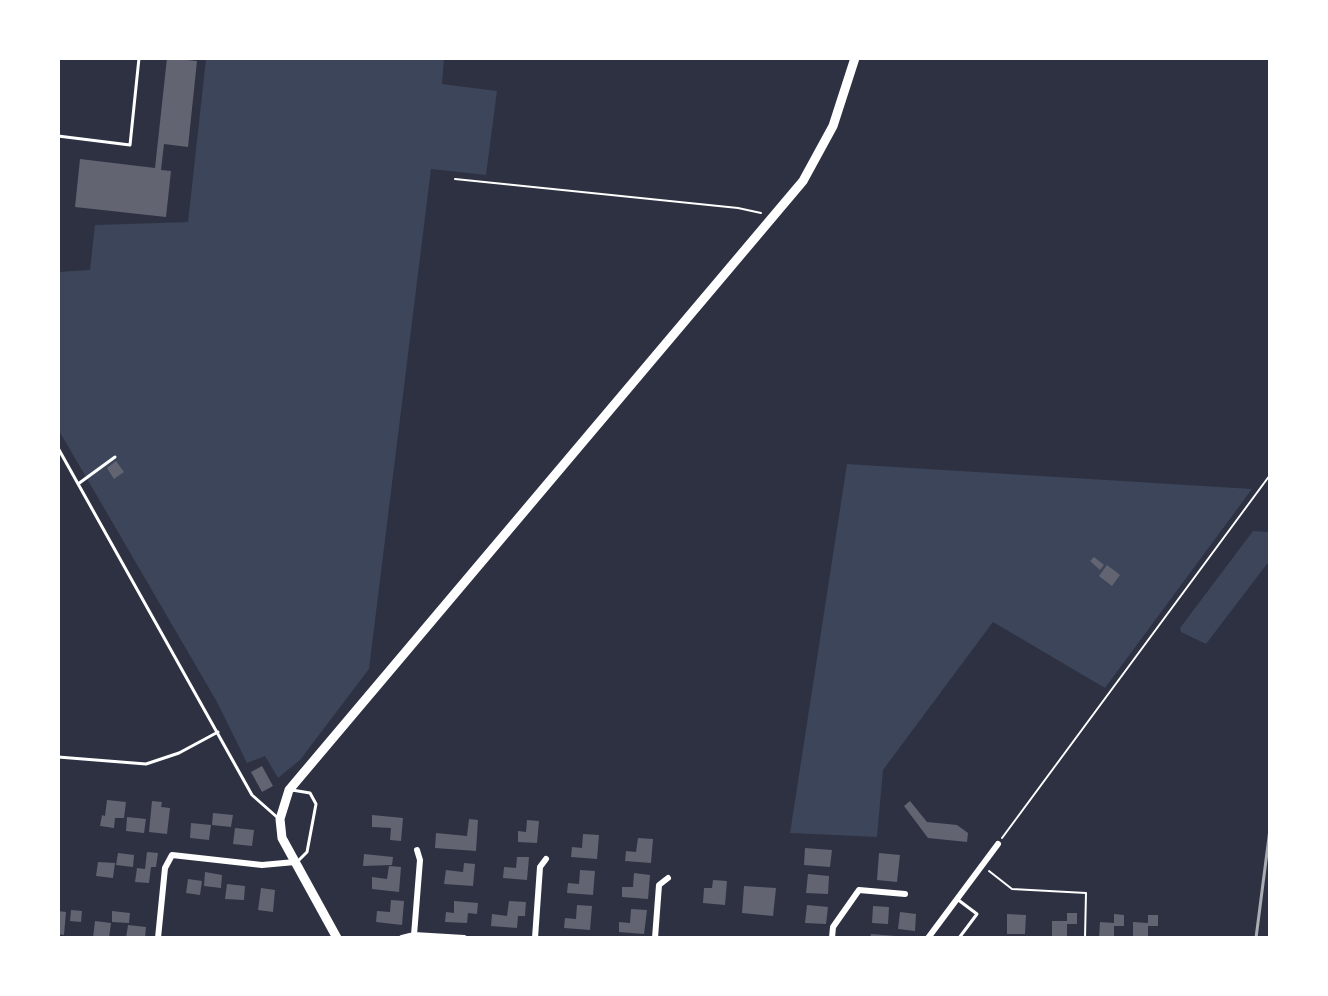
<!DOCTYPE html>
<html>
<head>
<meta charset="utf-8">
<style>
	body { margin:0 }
	#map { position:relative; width:1328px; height:996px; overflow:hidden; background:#2d3142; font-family:Jost,sans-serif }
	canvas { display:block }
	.frame { position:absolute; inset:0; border:60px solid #fff; pointer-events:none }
</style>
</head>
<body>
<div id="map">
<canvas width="1328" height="996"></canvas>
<div class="frame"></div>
</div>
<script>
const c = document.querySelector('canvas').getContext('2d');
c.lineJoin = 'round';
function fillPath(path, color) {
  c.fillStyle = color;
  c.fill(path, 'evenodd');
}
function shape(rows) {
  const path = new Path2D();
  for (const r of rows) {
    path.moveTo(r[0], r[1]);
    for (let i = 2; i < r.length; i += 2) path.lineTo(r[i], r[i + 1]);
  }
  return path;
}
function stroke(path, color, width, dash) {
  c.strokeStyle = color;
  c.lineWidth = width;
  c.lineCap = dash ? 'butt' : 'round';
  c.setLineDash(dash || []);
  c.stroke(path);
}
fillPath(shape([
	[203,58,444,58,442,84,497,91,486,175,431,169,369,669,300,760,278,778,265,756,247,763,217,702,58,429,58,272,90,270,95,225,188,222,206,59],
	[847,464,1252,489,1105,688,993,622,883,770,877,837,790,833],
	[1253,531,1270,532,1270,560,1206,644,1181,632,1180,628]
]), '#3c4559');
fillPath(shape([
	[167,58,197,61,188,147,164,144,161,170,171,171,166,217,75,207,80,159,155,168],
	[116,461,124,472,114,479,107,468],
	[1094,557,1104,565,1100,570,1090,561],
	[1107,565,1120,575,1112,586,1099,576],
	[262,766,273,786,262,792,251,772],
	[107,800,126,802,124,818,115,818,114,828,100,826,102,815,105,816],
	[152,801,162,802,161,807,170,808,167,834,149,832],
	[910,801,927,822,957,825,968,833,967,842,928,838,904,806],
	[213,813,233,815,231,827,212,825],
	[372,815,403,818,401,841,390,840,391,828,372,827],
	[127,817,146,819,144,833,126,831],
	[469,819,478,820,476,851,435,848,436,833,467,836],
	[527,820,539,821,537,843,518,842,518,831,526,832],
	[191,823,211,825,209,840,190,838],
	[235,828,254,830,252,846,233,844],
	[583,834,599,835,597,859,571,857,572,847,582,848],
	[638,838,653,839,651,863,625,861,626,851,636,852],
	[805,848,832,850,830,867,804,865],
	[147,852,158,853,156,867,151,867,149,883,135,882,137,868,145,869],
	[118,853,134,855,133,867,116,865],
	[879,853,900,855,897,882,877,880],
	[364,854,393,857,392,865,363,866],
	[517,857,529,857,527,880,503,878,504,867,516,868],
	[98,862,115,863,113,878,96,876],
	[464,863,475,864,473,886,444,884,446,870,463,872],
	[389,866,401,867,399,892,372,889,372,877,387,879],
	[580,870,595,871,593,895,567,893,568,883,579,884],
	[205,872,222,875,221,888,204,886],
	[634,873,650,875,648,899,622,897,622,887,633,887],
	[808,874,829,876,828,894,806,893],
	[188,879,202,881,200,895,186,893],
	[713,880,727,881,725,905,703,903,704,888,712,888],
	[227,884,245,886,244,900,225,899],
	[744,886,776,888,773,916,742,913],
	[261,888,275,890,273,912,258,910],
	[391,900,404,901,402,925,376,922,377,911,390,912],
	[454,901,478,903,477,914,468,913,467,923,445,922,446,912,454,913],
	[509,901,526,902,525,916,518,916,517,928,491,926,492,914,507,916],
	[577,905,592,906,590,930,564,928,565,918,576,919],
	[807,905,828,907,826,924,805,923],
	[873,906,889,907,888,924,872,923],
	[631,909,647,910,644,934,619,932,619,922,630,923],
	[71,910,82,911,81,922,70,921],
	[58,911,66,912,64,935,58,934],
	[112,911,130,913,129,923,112,922],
	[900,912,916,914,915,931,898,929],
	[1067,913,1077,913,1077,924,1067,924,1067,938,1052,938,1052,921,1067,921],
	[1007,914,1026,915,1025,934,1007,934],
	[1114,914,1124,915,1124,926,1114,926,1114,938,1099,938,1100,922,1114,923],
	[1148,915,1158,915,1158,926,1148,926,1148,938,1133,938,1133,922,1148,923],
	[95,921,111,923,109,938,93,938],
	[128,925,146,927,145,938,126,938],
	[871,934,896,936,896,938,870,938]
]), '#626471');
stroke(shape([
	[455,179,738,208,761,213],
	[1002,838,1270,475],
	[989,871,1012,889,1086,893,1085,938],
	[1269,938,1270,929]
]), '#fff', 2);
stroke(shape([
	[58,136,130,145,139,58],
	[58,448,252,795,278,818],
	[78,484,115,457],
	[58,757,146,764,179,753,218,732],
	[292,790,310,793,316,804,307,852,298,861],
	[957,899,977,914,959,938]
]), '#fff', 3);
stroke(shape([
	[414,935,420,860,417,850],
	[158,938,165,868,172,855,262,865,295,862],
	[402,938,414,935,464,938],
	[535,938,540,867,546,859],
	[655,938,659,885,668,878],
	[832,938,833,927,859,890,905,894],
	[928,938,998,844]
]), '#fff', 6);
stroke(shape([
	[337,938,282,838,280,819,289,790,803,181,833,126,855,58]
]), '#fff', 9);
stroke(shape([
	[1256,938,1270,829]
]), '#abadb3', 3);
</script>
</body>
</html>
